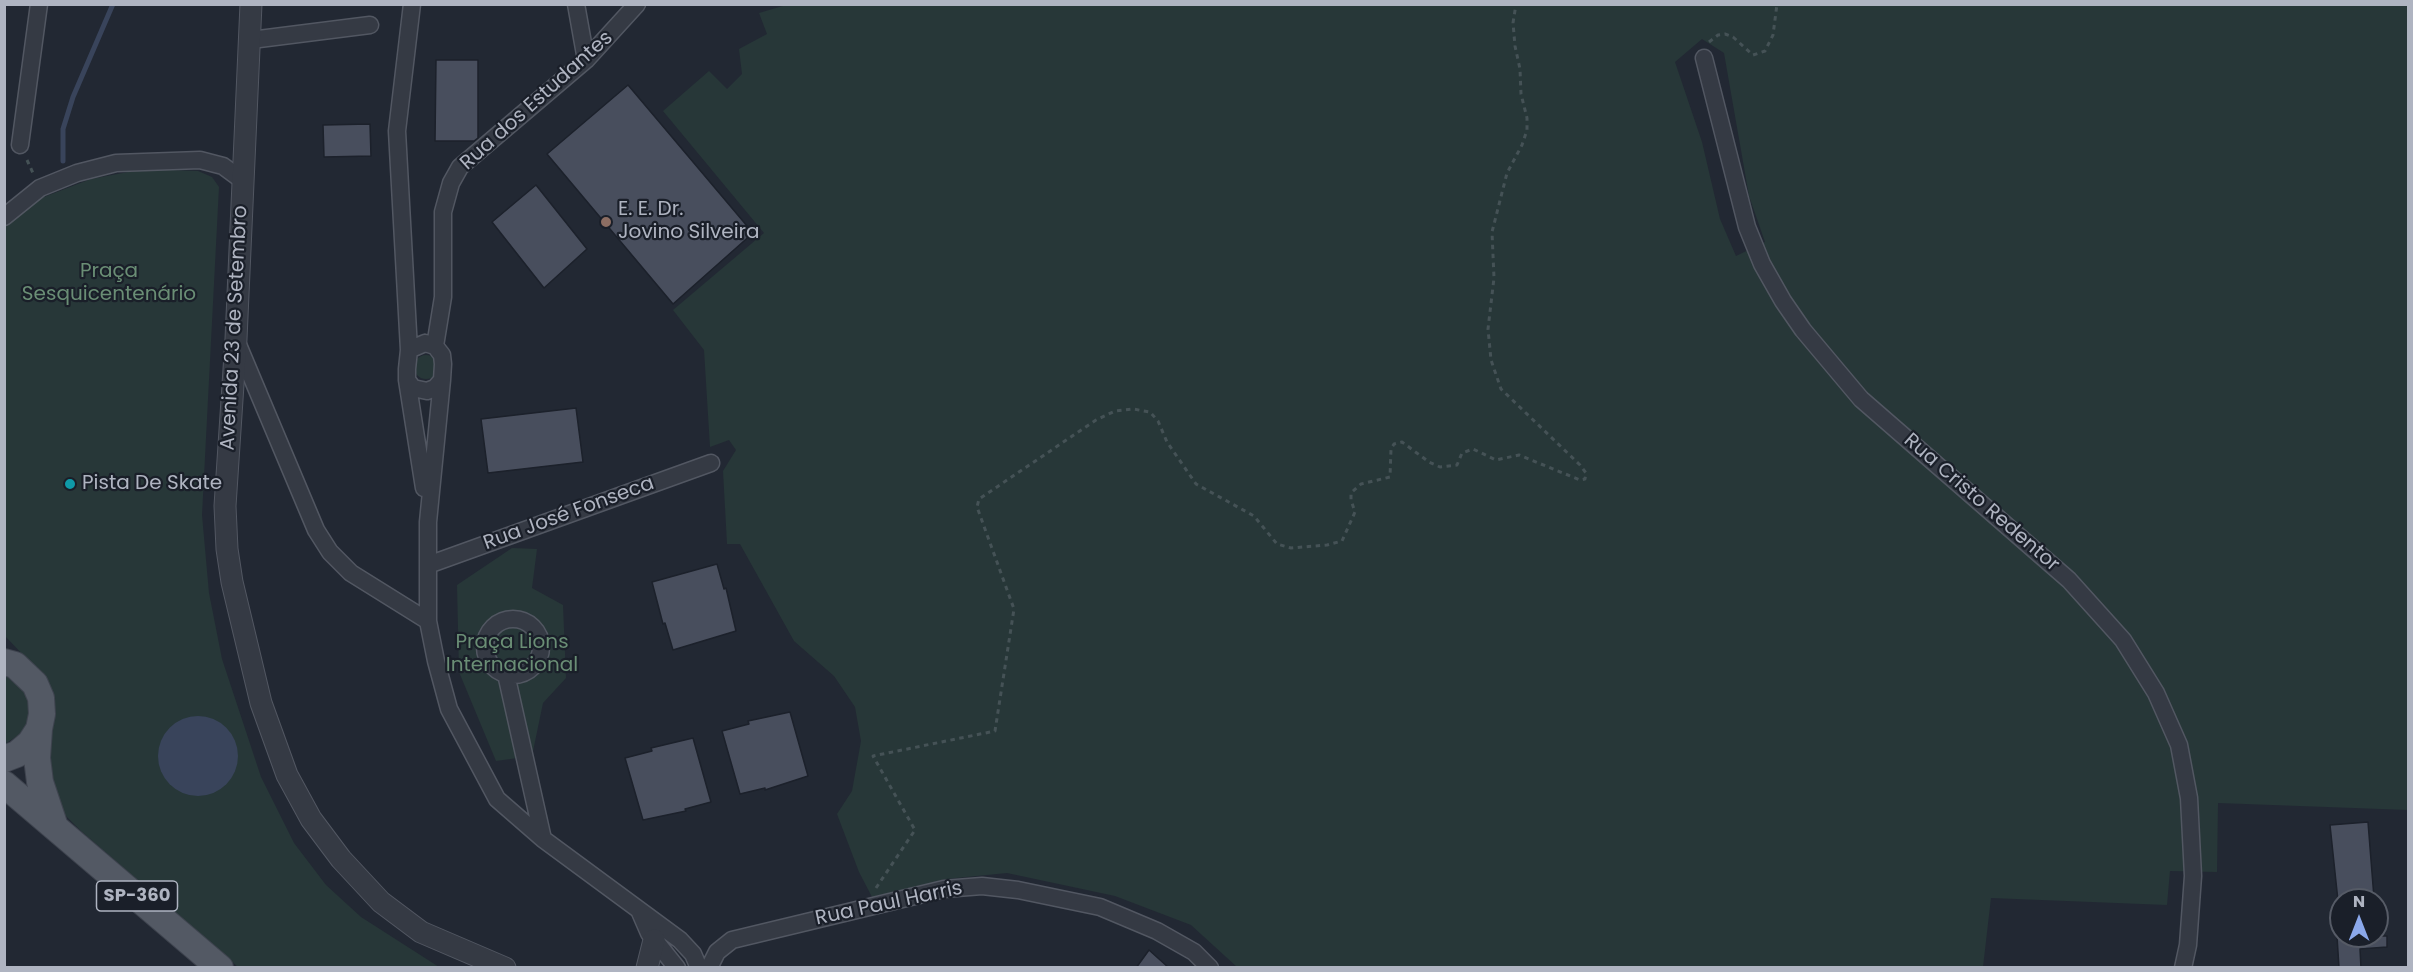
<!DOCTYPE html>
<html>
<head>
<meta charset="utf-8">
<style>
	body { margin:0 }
	#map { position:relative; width:2413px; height:972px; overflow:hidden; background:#222833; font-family:Poppins,sans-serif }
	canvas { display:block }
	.frame { position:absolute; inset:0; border:6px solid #afb4c1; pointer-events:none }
	.north { position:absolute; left:2329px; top:888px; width:60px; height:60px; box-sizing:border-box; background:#1a1f29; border:2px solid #565b66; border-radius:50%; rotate:0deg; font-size:16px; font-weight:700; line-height:24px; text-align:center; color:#afb4c1 }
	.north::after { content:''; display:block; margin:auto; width:21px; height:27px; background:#8ba8ea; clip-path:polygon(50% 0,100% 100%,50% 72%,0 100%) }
</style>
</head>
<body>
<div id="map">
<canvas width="2413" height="972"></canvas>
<div class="frame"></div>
<div class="north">N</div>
</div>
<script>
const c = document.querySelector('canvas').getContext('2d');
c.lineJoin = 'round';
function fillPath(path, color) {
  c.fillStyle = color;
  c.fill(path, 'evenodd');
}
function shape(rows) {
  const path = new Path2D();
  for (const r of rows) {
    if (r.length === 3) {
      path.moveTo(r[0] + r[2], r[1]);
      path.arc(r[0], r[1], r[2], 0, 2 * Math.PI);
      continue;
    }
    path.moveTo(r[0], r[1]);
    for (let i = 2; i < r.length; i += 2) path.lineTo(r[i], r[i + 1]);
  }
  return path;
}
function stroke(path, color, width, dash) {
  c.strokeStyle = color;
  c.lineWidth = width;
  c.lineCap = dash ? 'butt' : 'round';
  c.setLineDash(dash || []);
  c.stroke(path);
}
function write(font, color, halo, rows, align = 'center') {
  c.font = font + ' Poppins,sans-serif';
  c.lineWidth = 4.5;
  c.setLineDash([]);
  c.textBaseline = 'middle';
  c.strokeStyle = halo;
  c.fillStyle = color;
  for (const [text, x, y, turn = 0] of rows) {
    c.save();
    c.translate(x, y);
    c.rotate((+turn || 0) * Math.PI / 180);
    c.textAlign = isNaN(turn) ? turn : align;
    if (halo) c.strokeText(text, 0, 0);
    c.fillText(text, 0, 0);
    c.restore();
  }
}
fillPath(shape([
	[786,5,2408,5,2408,810,2218,803,2217,872,2170,871,2167,905,1991,898,1983,967,1237,967,1191,925,1115,896,1007,873,946,879,872,897,859,872,837,814,852,791,861,741,855,707,834,676,794,641,740,544,727,544,723,471,736,450,729,440,710,447,704,350,673,310,764,233,663,111,709,71,727,89,742,74,739,49,767,34,759,13],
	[1702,39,1724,53,1749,196,1765,242,1736,256,1720,219,1702,142,1675,62],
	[144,169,198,171,212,177,219,187,202,515,209,593,222,659,261,777,294,843,326,885,361,917,439,967,238,967,81,831,57,807,49,781,52,714,45,678,5,636,5,224,36,200,91,179],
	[426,367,12],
	[512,548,537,549,532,588,563,605,566,678,543,703,532,756,496,761,459,672,457,585],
	[4,673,23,687,28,698,30,711,27,724,20,734,5,744]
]), '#273738');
fillPath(shape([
	[198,756,40]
]), '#39445b');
stroke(shape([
	[63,161,63,129,73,97,113,4]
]), '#39445b', 5);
const building = shape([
	[436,60,478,60,478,138,474,141,435,141,436,60],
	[628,85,753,233,673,304,547,154,628,85],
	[370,124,371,156,324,157,323,125,370,124],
	[536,185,587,249,544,288,492,222,536,185],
	[576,408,583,462,488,473,481,419,576,408],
	[717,564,724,589,726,588,736,631,673,650,665,623,663,624,652,582,717,564],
	[790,712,808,776,765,790,765,788,740,794,722,731,749,724,748,721,790,712],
	[693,738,711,802,685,809,686,811,643,820,625,758,652,751,651,748,693,738],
	[2368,822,2374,898,2338,901,2330,825,2368,822],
	[2337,936,2387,936,2387,947,2360,949,2361,968,2339,968,2337,936],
	[1149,950,1169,968,1136,968,1149,950]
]);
fillPath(building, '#484e5d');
stroke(building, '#1c212b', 1.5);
const minor = shape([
	[576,4,586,60],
	[251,40,370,25],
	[1704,58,1747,227,1762,264,1783,301,1803,330,1861,399,2069,580,2123,640,2156,693,2179,745,2189,798,2193,876,2188,945,2183,968],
	[20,145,39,4],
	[4,217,40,188,77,173,116,163,200,160,223,166,242,180],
	[236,340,316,530,330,552,351,573,428,621],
	[425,343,435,346,442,355,443,364,442,380,435,388,427,391,413,388,407,380,407,369,409,350,425,343],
	[435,346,443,297,443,212,451,183,460,167,586,60,637,4],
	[409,350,397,131,412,4],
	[407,380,424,488],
	[442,380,428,522,428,621,436,661,449,709,497,799,543,839,680,940,693,954,699,968],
	[428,565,711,463],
	[513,647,28],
	[506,674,543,839],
	[639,910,649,933,677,968],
	[709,968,717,952,732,940,944,889,982,886,1018,890,1100,907,1157,931,1194,952,1210,968]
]);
const tertiary = shape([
	[251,4,236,339,225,506,227,549,232,582,261,703,287,775,311,819,341,859,381,902,421,932,505,968],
	[647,968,654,940]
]);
const primary = shape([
	[4,662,15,665,35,684,41,698,42,714,39,729,30,743,17,754,4,759],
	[39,729,37,758,40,782,54,824],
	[4,784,220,968]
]);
stroke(minor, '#525762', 19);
stroke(tertiary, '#525762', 23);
stroke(primary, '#3e434e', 28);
stroke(shape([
	[1709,42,1718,35,1725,34,1733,37,1753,55,1765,51,1773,35,1777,4],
	[27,160,33,173],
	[876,888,915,830,873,756,995,731,1014,609,977,507,979,499,1096,420,1115,411,1133,409,1150,412,1158,421,1167,442,1196,484,1254,516,1277,544,1291,548,1327,545,1342,541,1355,512,1351,500,1351,493,1361,484,1390,477,1391,449,1394,444,1402,442,1429,462,1440,467,1457,465,1462,453,1473,449,1496,460,1519,455,1580,480,1585,479,1586,473,1580,465,1501,389,1491,360,1488,329,1494,278,1492,232,1507,173,1522,145,1527,130,1527,118,1521,94,1520,69,1515,46,1513,23,1516,4]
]), '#455256', 3, [4.5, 4.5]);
stroke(minor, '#353a44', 16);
stroke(tertiary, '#353a44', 21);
stroke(primary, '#535964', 26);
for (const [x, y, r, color] of [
	[606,222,6,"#8d6e63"],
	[70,484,6,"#0f9aa8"]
]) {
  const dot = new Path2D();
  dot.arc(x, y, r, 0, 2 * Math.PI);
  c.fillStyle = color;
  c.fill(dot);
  stroke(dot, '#1a1f29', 2);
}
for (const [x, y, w] of [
	[137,896,81]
]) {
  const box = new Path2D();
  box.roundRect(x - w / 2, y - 15, w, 30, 4.5);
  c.fillStyle = '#1a1f29';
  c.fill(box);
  stroke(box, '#afb4c1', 1.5);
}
write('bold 18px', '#afb4c1', null, [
	["SP-360",137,896]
]);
write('20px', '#afb4c1', '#1a1f29', [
	["Rua dos Estudantes",537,101,-42],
	["Avenida 23 de Setembro",235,328,-87],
	["Rua Cristo Redentor",1981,503,41],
	["Rua José Fonseca",569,514,-20],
	["Rua Paul Harris",889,904,-12]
]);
write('20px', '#afb4c1', '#1a1f29', [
	["E. E. Dr.",618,210],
	["Jovino Silveira",618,233],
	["Pista De Skate",82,484]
], 'left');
write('20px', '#6a8e75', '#1a1f29', [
	["Praça",109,272],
	["Sesquicentenário",109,295],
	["Praça Lions",512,643],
	["Internacional",512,666]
]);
</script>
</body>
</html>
